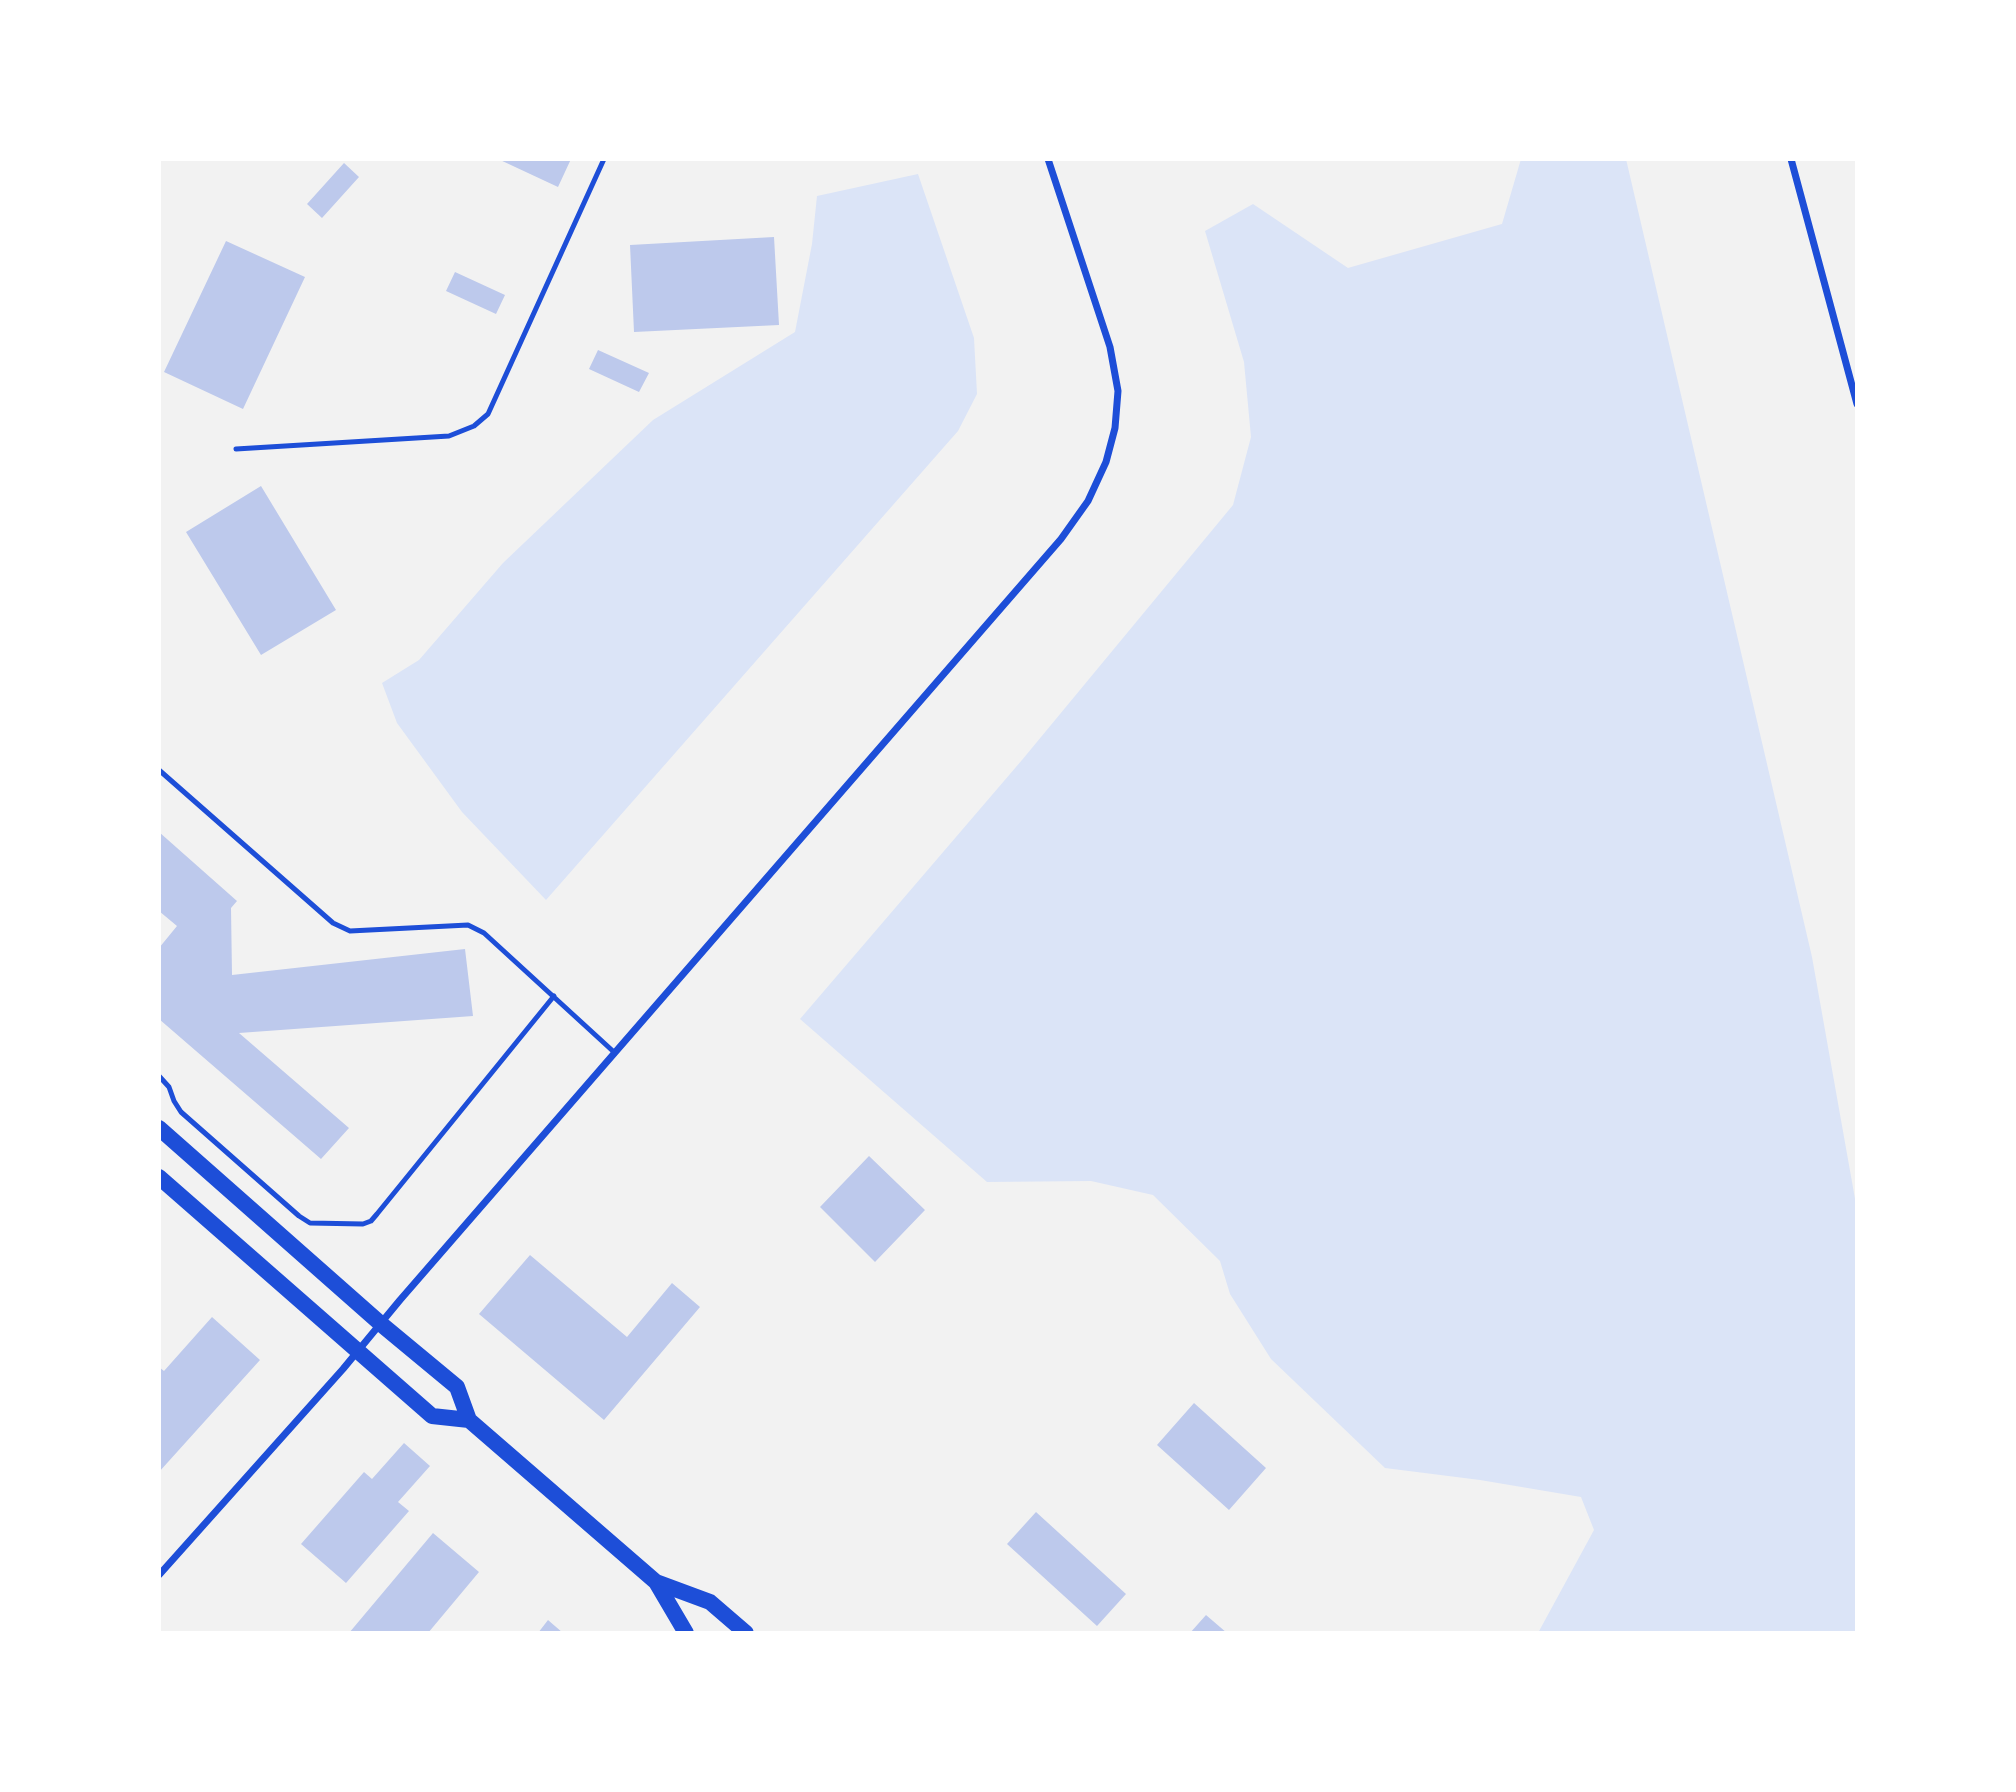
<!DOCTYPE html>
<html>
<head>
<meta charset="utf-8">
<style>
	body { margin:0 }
	#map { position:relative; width:2016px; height:1792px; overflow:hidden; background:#f2f2f2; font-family:"Asap Condensed",sans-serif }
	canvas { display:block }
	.frame { position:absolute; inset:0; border:161px solid #fff; pointer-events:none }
</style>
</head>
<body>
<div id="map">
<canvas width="2016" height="1792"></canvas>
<div class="frame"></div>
</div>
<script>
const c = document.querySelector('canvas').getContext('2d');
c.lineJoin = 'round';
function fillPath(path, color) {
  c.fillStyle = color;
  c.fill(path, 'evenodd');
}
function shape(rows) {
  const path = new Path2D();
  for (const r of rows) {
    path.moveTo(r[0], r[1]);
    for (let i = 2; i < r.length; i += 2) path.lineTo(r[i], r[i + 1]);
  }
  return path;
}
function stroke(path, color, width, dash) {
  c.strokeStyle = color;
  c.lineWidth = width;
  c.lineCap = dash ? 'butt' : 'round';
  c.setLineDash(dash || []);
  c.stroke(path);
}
fillPath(shape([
	[1521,159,1626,159,1812,957,1857,1210,1857,1633,1538,1633,1594,1530,1581,1497,1480,1480,1385,1468,1271,1359,1230,1294,1220,1261,1153,1195,1091,1181,987,1182,800,1019,1022,760,1233,505,1251,437,1244,362,1205,231,1253,204,1348,268,1502,224],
	[918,174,974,338,977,394,958,431,546,900,462,812,397,723,382,683,419,660,503,563,653,420,795,332,812,244,817,196]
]), '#dbe4f7');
fillPath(shape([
	[498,159,571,159,558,187],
	[344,163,359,177,322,218,307,204],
	[774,237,779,325,634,332,630,245],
	[226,241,305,277,243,409,164,372],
	[455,272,505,295,496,314,446,291],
	[598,350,649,373,639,392,589,369],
	[261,486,336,610,261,655,186,532],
	[159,832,237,901,231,908,232,975,465,949,473,1016,239,1033,349,1128,321,1159,159,1019,159,948,177,926,159,911],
	[869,1156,925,1210,875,1262,820,1207],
	[530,1255,627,1337,672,1283,700,1307,604,1420,479,1314],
	[212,1317,260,1360,159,1472,159,1367,164,1371],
	[1194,1403,1266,1468,1229,1510,1157,1445],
	[404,1443,430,1466,398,1502,409,1511,346,1583,301,1544,364,1472,372,1479],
	[1036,1512,1126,1594,1097,1626,1007,1544],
	[433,1533,479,1572,428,1633,349,1633],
	[1206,1615,1227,1633,1190,1633],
	[548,1620,563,1633,538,1633]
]), '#bdc9ec');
stroke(shape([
	[236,449,449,436,474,426,488,414,604,159],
	[159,770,333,923,350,931,468,925,484,933,615,1053],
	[159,1076,169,1087,174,1101,181,1112,299,1216,310,1223,363,1224,371,1221,377,1214,554,996]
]), '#1d4ed8', 5);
stroke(shape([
	[1791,159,1857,404],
	[159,1575,343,1369,400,1300,1061,539,1088,501,1106,462,1115,428,1118,391,1110,347,1048,159]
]), '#1d4ed8', 7);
stroke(shape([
	[159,1128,381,1324,457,1387,469,1420,656,1582,686,1633],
	[159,1177,432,1416,469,1420],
	[656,1582,710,1602,746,1633]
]), '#1d4ed8', 16);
</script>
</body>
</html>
